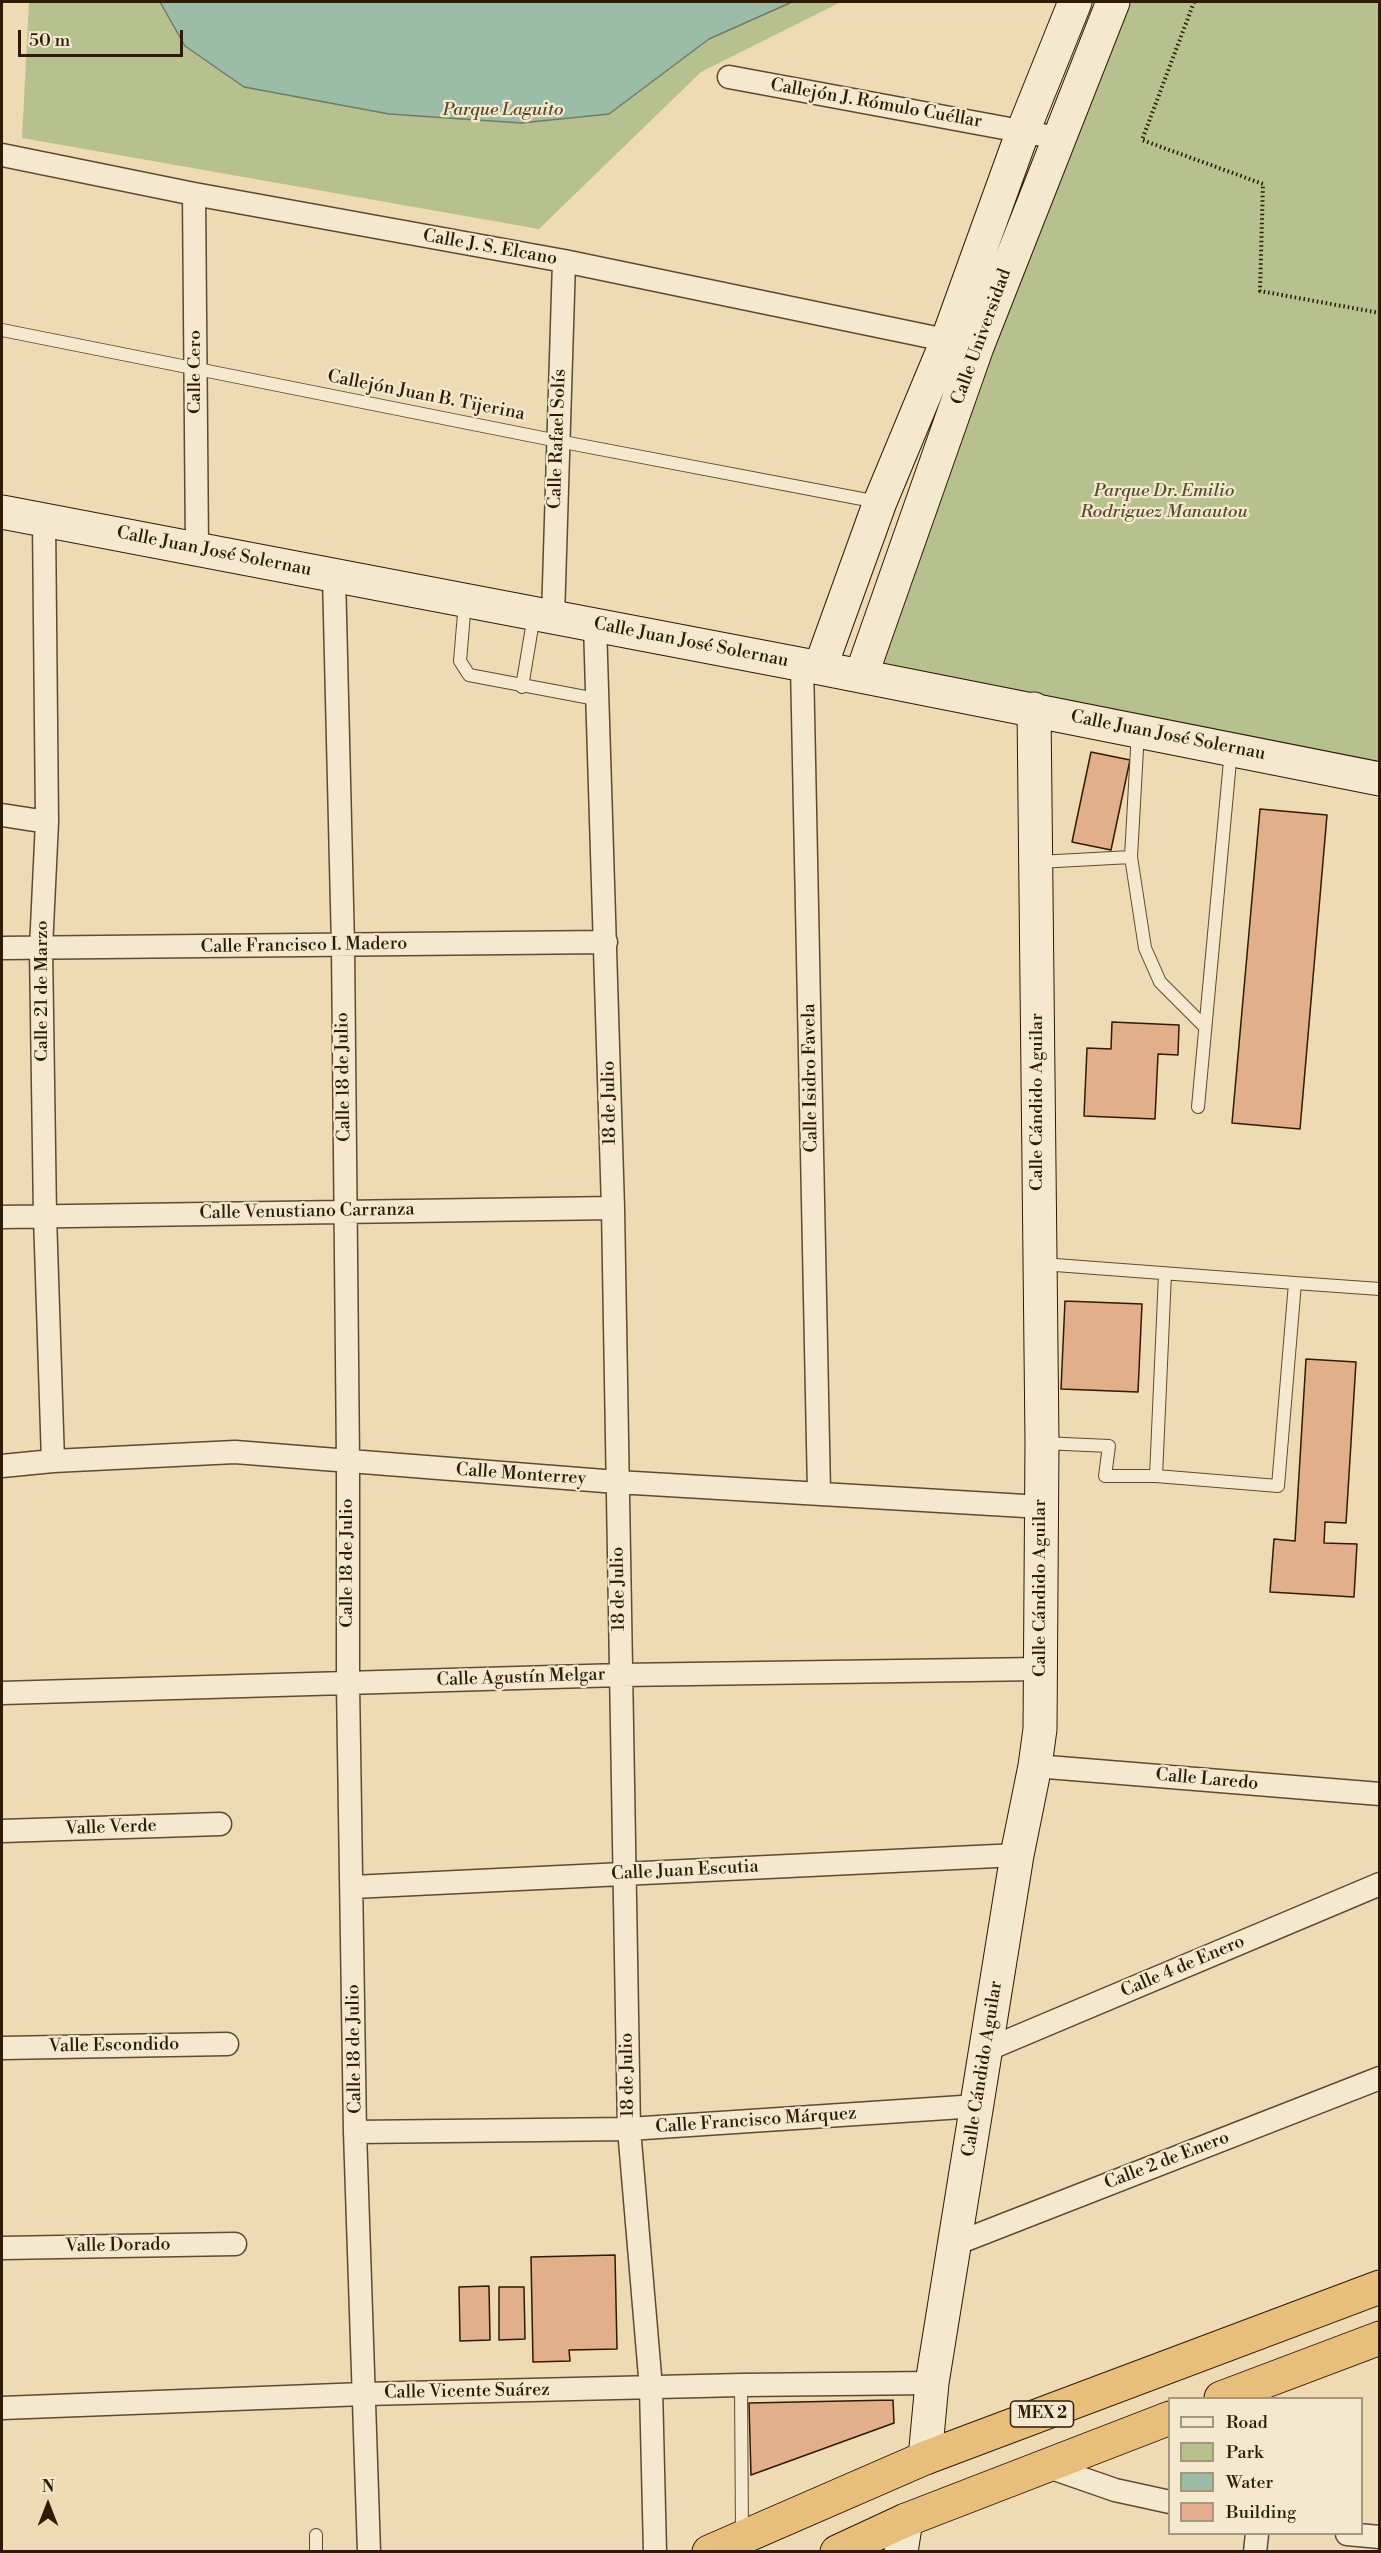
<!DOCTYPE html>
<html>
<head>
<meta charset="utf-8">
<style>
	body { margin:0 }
	#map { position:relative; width:1381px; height:2553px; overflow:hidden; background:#eedbb3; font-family:"Libre Bodoni",serif }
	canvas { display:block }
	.frame { position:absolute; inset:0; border:3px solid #2f1a05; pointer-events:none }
	.legend { position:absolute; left:1168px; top:2397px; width:195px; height:138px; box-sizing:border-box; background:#f4e8ce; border:2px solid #a5967e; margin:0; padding:8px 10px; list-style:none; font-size:18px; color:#2f1a05 }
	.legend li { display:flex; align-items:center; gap:12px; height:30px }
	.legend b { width:30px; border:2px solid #a5967e }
	.north { position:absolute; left:18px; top:2475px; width:60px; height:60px; -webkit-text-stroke:4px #f4e8ce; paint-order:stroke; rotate:0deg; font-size:16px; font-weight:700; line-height:24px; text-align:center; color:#2f1a05 }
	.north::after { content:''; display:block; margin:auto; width:21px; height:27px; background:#2f1a05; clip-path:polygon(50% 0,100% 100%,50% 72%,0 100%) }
	.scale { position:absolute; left:18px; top:30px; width:165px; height:27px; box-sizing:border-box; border:3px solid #2f1a05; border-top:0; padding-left:8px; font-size:18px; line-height:21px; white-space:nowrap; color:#2f1a05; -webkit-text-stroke:4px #f4e8ce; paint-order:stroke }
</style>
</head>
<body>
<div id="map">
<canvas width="1381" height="2553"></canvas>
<div class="frame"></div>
<ul class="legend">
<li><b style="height:8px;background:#f4e8ce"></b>Road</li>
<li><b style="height:16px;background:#b6c18e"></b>Park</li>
<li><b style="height:16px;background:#9bbca6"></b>Water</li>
<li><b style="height:16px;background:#e3af8a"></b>Building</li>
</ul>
<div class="north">N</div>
<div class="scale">50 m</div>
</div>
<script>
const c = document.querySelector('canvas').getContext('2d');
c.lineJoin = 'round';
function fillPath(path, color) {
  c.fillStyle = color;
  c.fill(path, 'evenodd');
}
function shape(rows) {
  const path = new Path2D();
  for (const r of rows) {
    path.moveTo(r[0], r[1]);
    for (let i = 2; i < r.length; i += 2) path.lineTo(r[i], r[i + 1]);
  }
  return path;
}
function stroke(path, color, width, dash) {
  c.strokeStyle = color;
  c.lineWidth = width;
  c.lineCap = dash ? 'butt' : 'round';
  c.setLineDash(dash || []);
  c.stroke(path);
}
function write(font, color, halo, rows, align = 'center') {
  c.font = font + ' "Libre Bodoni",serif';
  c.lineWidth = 4.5;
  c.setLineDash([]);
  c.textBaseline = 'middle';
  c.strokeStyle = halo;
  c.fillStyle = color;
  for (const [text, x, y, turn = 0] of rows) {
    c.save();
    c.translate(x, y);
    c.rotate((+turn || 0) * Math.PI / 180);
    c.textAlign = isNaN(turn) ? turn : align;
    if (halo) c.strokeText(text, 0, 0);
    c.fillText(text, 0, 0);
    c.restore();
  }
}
fillPath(shape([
	[29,2,841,2,701,72,539,229,22,138],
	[1119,2,1379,2,1379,761,879,668]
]), '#b6c18e');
const water = shape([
	[160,2,792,2,709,39,609,114,521,123,389,114,244,87,185,46,160,2]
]);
fillPath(water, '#9bbca6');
stroke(water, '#707b66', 1.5);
const building = shape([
	[1091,752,1130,760,1111,850,1072,842,1091,752],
	[1260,809,1327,815,1300,1129,1232,1123,1260,809],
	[1112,1022,1179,1025,1178,1055,1158,1054,1155,1119,1084,1116,1087,1048,1111,1049,1112,1022],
	[1065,1301,1142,1304,1138,1392,1061,1389,1065,1301],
	[1306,1359,1356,1362,1346,1523,1325,1522,1324,1543,1357,1544,1354,1597,1270,1592,1274,1539,1295,1541,1306,1359],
	[615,2255,617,2349,569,2350,570,2361,533,2362,531,2257,615,2255],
	[489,2286,490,2340,460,2341,459,2287,489,2286],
	[499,2287,524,2287,525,2339,499,2340,499,2287],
	[893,2400,894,2423,751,2475,749,2403,893,2400]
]);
fillPath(building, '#e3af8a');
stroke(building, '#2f1a05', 1.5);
const lane = shape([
	[2,330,558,441,878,502],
	[465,602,460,661,469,675,596,699],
	[522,687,534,615],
	[1131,857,1145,948,1160,982,1204,1026],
	[1038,862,1131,857,1138,731],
	[1198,1107,1231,750],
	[1042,1264,1295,1283,1278,1486,1156,1476,1165,1274],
	[1295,1283,1380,1289],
	[1043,1443,1109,1446,1105,1476,1156,1476],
	[741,2385,742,2534],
	[316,2535,316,2552]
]);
const street = shape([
	[729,77,1058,138],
	[2,155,194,194,564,261,960,343],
	[194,194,197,549],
	[44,520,47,822,41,948,45,1216,53,1461],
	[334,575,343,946,348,1462,348,1684,355,2132,369,2552],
	[553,617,564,261],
	[595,625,613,1208,629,2129,651,2388,655,2552],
	[802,664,819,1492],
	[2,815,47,822],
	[2,948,606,942],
	[2,1217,613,1208],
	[2,1466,53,1461,235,1452,617,1482,1042,1507],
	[2,1693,621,1675,1040,1669],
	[1035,1766,1380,1794],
	[2,1831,220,1824],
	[353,1887,1017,1855],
	[2,2048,227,2044],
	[986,2050,1380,1884],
	[355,2132,629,2129,977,2106],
	[955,2244,1380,2078],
	[2,2248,235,2244],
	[2,2408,364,2394,741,2385,932,2383],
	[1046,2466,1115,2490,1170,2502],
	[1347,2534,1380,2537],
	[1255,2552,1257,2534]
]);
const secondary = shape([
	[2,512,820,668,1380,779],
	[820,668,880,502,947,341,1023,131,1075,2],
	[861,676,977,347,1113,2],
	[925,2458,932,2383,1017,1855,1035,1766,1040,1729,1042,1442,1034,709],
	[901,2552,906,2520]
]);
const highway = shape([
	[1221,2398,1380,2338],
	[709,2552,925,2458,1380,2287],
	[837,2552,906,2520,1170,2418]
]);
stroke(lane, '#5f4a30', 14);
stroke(street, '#5f4a30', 25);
stroke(secondary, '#2f1a05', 35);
stroke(highway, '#2f1a05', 35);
stroke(shape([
	[1194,2,1142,140,1263,184,1260,291,1380,313]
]), '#2f1a05', 4, [1.5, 3]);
stroke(lane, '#f4e8ce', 12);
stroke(street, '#f4e8ce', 22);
stroke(secondary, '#f4e8ce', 33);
stroke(highway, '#e7be7a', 33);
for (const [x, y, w] of [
	[1042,2414,63]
]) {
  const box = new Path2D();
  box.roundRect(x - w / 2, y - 13, w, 26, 4.5);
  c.fillStyle = '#f4e8ce';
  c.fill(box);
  stroke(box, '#2f1a05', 1.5);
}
write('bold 16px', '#2f1a05', null, [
	["MEX 2",1042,2414]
]);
write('18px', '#2f1a05', '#f4e8ce', [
	["Callejón J. Rómulo Cuéllar",876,104,10],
	["Calle J. S. Elcano",490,248,10],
	["Calle Universidad",982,337,-70],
	["Calle Cero",196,372,-90],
	["Callejón Juan B. Tijerina",426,396,11],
	["Calle Rafael Solís",558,439,-88],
	["Calle Juan José Solernau",214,552,11],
	["Calle Juan José Solernau",691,643,11],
	["Calle Juan José Solernau",1168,736,11],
	["Calle Francisco I. Madero",304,946,-1],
	["Calle 21 de Marzo",43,991,-90],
	["Calle 18 de Julio",344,1077,-91],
	["Calle Isidro Favela",811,1078,-91],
	["Calle Cándido Aguilar",1038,1102,-90],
	["18 de Julio",610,1103,-91],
	["Calle Venustiano Carranza",307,1212,-1],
	["Calle Monterrey",521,1475,4],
	["Calle 18 de Julio",348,1563,-90],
	["Calle Cándido Aguilar",1041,1588,-90],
	["18 de Julio",619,1589,-91],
	["Calle Agustín Melgar",521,1678,-2],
	["Calle Laredo",1207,1780,5],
	["Valle Verde",111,1828,-2],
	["Calle Juan Escutia",685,1871,-3],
	["Calle 4 de Enero",1183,1967,-23],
	["Valle Escondido",114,2046,-1],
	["Calle 18 de Julio",355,2049,-91],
	["Calle Cándido Aguilar",983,2069,-81],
	["18 de Julio",628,2075,-91],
	["Calle Francisco Márquez",756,2121,-4],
	["Calle 2 de Enero",1167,2161,-21],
	["Valle Dorado",118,2246,-1],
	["Calle Vicente Suárez",467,2392,-1]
]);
write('italic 18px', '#584c2e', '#f4e8ce', [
	["Parque Laguito",503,111],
	["Parque Dr. Emilio",1164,492],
	["Rodriguez Manautou",1164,513]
]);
</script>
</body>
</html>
